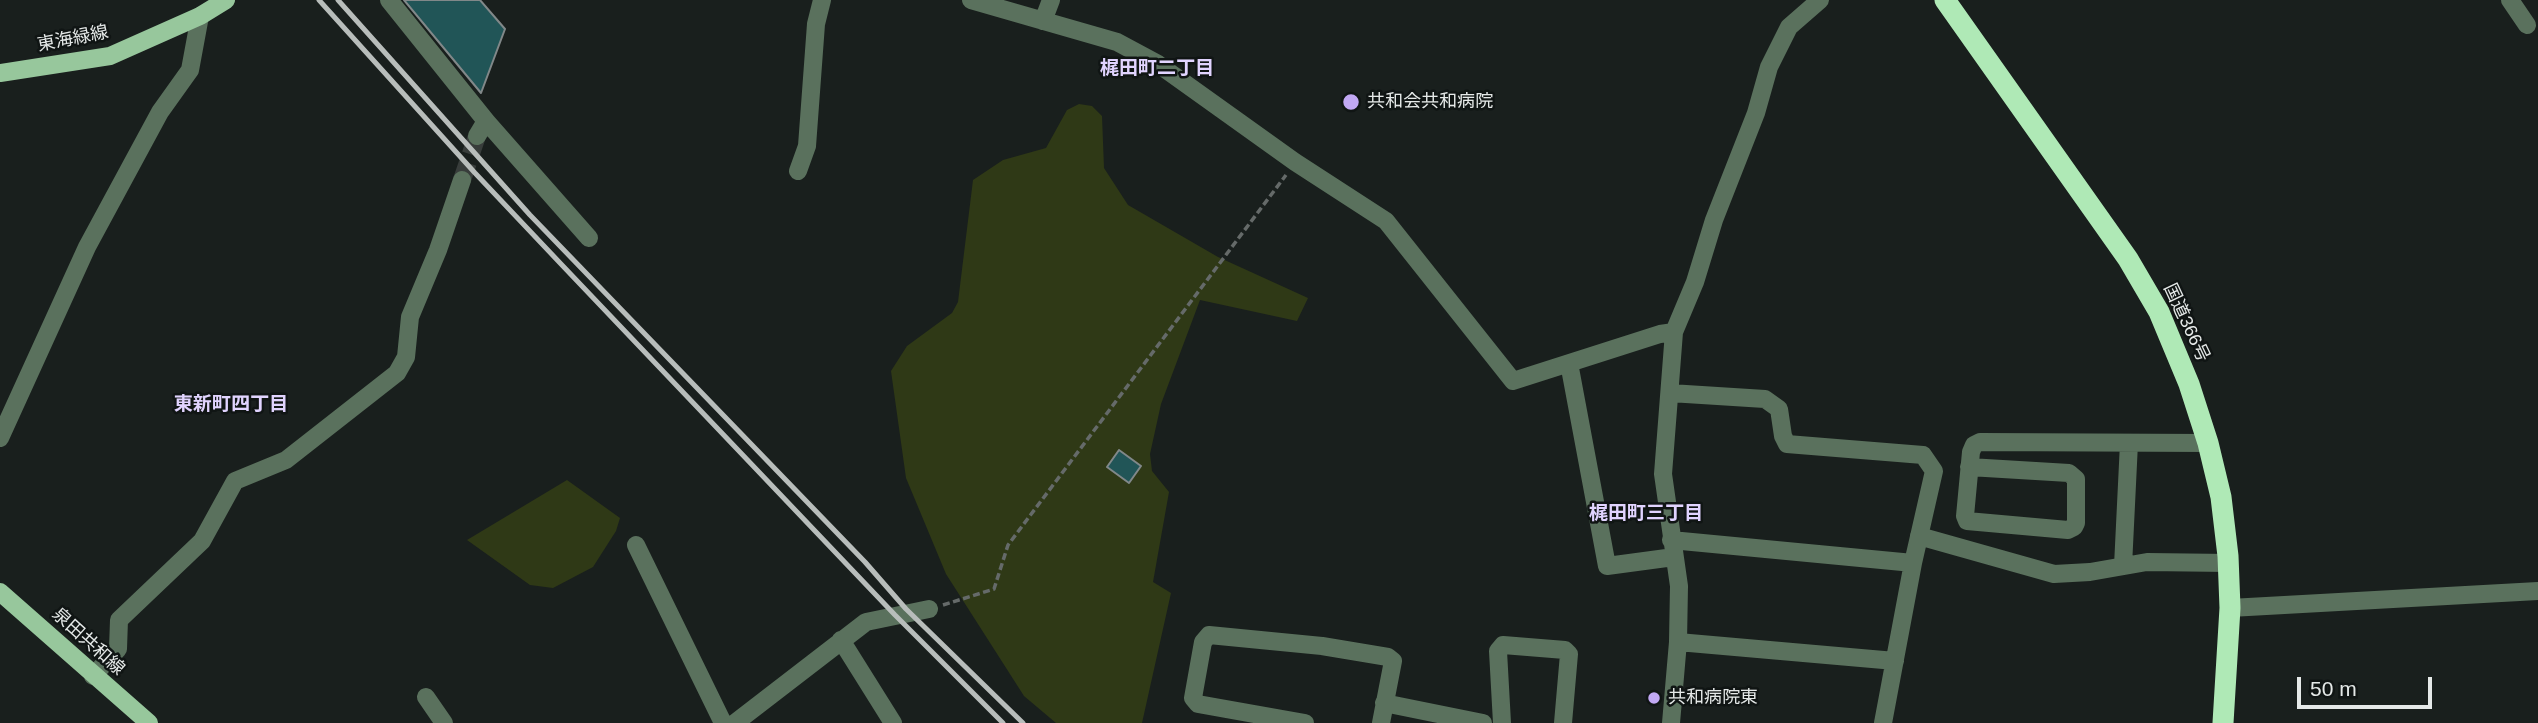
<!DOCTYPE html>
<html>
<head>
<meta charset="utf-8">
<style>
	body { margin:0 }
	#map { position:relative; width:2538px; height:723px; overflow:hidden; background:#191f1d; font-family:Helvetica,sans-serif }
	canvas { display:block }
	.scale { position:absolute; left:2297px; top:677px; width:135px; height:32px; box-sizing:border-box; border:4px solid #e5e9e8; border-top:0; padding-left:9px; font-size:21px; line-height:24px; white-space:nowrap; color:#e5e9e8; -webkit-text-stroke:5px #101514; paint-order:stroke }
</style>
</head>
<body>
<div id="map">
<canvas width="2538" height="723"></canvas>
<div class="scale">50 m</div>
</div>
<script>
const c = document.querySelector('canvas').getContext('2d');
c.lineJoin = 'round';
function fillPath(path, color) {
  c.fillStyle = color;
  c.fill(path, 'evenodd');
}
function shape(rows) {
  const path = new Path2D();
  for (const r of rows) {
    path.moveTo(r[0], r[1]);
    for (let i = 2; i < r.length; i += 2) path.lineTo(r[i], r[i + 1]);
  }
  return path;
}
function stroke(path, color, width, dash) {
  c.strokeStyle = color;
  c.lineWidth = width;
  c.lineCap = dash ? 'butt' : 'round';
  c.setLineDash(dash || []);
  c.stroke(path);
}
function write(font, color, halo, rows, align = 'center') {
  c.font = font + ' Helvetica,"Noto Sans JP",sans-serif';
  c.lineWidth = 5;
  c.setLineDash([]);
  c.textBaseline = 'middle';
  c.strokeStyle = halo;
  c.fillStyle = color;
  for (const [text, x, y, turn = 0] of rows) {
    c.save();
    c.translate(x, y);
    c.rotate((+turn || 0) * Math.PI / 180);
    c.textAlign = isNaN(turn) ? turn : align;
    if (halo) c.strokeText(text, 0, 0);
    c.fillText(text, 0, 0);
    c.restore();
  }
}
fillPath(shape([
	[1079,104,1092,106,1102,116,1104,168,1128,205,1218,257,1308,298,1297,321,1200,300,1161,404,1150,454,1152,471,1169,492,1153,582,1171,593,1142,723,1056,723,1024,696,946,574,906,478,891,371,907,346,952,313,958,302,973,180,1003,160,1046,148,1067,110],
	[567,480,620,518,616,531,593,567,553,588,530,585,467,540]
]), '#2f3916');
const building = shape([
	[404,0,480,0,505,29,481,93,404,0],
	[1119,450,1141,466,1129,483,1107,467,1119,450]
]);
fillPath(building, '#215557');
stroke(building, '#818889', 2);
stroke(shape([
	[462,180,477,136]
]), '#383d3b', 18, [18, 9]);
stroke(shape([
	[943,605,994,589,1008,545,1286,175]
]), '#656a69', 3.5, [7, 3.5]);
stroke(shape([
	[389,0,486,121,477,136],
	[971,0,1117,42,1158,64,1295,162,1386,221,1513,381,1660,334,1674,332],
	[2510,0,2527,25],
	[1043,21,1051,0],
	[486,121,589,238],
	[798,171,807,146,816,24,822,0],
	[1569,363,1607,566,1674,557],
	[1670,393,1765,399,1779,409,1783,436,1787,444,1923,455,1934,471,1913,563,1883,723],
	[0,438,87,247,160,112,190,70,200,16],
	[1969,467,2069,473,2076,479,2076,523,2074,527,2068,530,1967,521,1965,516,1971,452,1974,445,1980,442,2208,443],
	[1919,536,2054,574,2090,572,2147,562,2229,563],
	[1671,540,1913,563],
	[636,545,723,723],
	[2123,566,2129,443],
	[2230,608,2538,591],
	[841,640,893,723],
	[1678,642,1895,661],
	[93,676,118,649,119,620,202,541,235,481,286,460,397,373,406,357,410,317,438,250,462,180],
	[426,697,444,723],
	[1384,703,1483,723],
	[735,723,866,622,929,609],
	[1305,723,1198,704,1193,698,1203,642,1209,635,1322,646,1388,657,1393,661,1381,723],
	[1502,723,1498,651,1503,645,1565,650,1569,654,1563,723],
	[1671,723,1678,642,1679,586,1663,474,1674,332,1695,282,1714,220,1756,113,1769,67,1789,27,1820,0]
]), '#5a715d', 18);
stroke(shape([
	[0,73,110,56,200,16,226,0],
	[0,592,149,723]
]), '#97c79c', 18);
stroke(shape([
	[1945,0,2128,259,2159,312,2189,384,2208,443,2221,497,2228,556,2230,608,2223,723]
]), '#afe9b6', 21);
stroke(shape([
	[319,0,475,173,561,264,895,615,1003,723],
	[338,0,530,215,865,562,906,609,1023,723]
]), '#b8bdbb', 5);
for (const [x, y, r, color] of [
	[1351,102,9,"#c1a8f3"],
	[1654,698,7,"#c1a8f3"]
]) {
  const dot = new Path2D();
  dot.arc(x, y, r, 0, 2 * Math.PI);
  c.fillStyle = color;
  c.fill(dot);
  stroke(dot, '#101514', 2.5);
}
write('18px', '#e5e9e8', '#101514', [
	["東海緑線",73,39,-11],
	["国道366号",2186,323,65],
	["泉田共和線",88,642,42]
]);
write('18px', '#e5e9e8', '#101514', [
	["共和会共和病院",1367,102],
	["共和病院東",1668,698]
], 'left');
write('bold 19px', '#e1d4ff', '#101514', [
	["梶田町二丁目",1157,69],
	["東新町四丁目",231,405],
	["梶田町三丁目",1646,514]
]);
</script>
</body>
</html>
